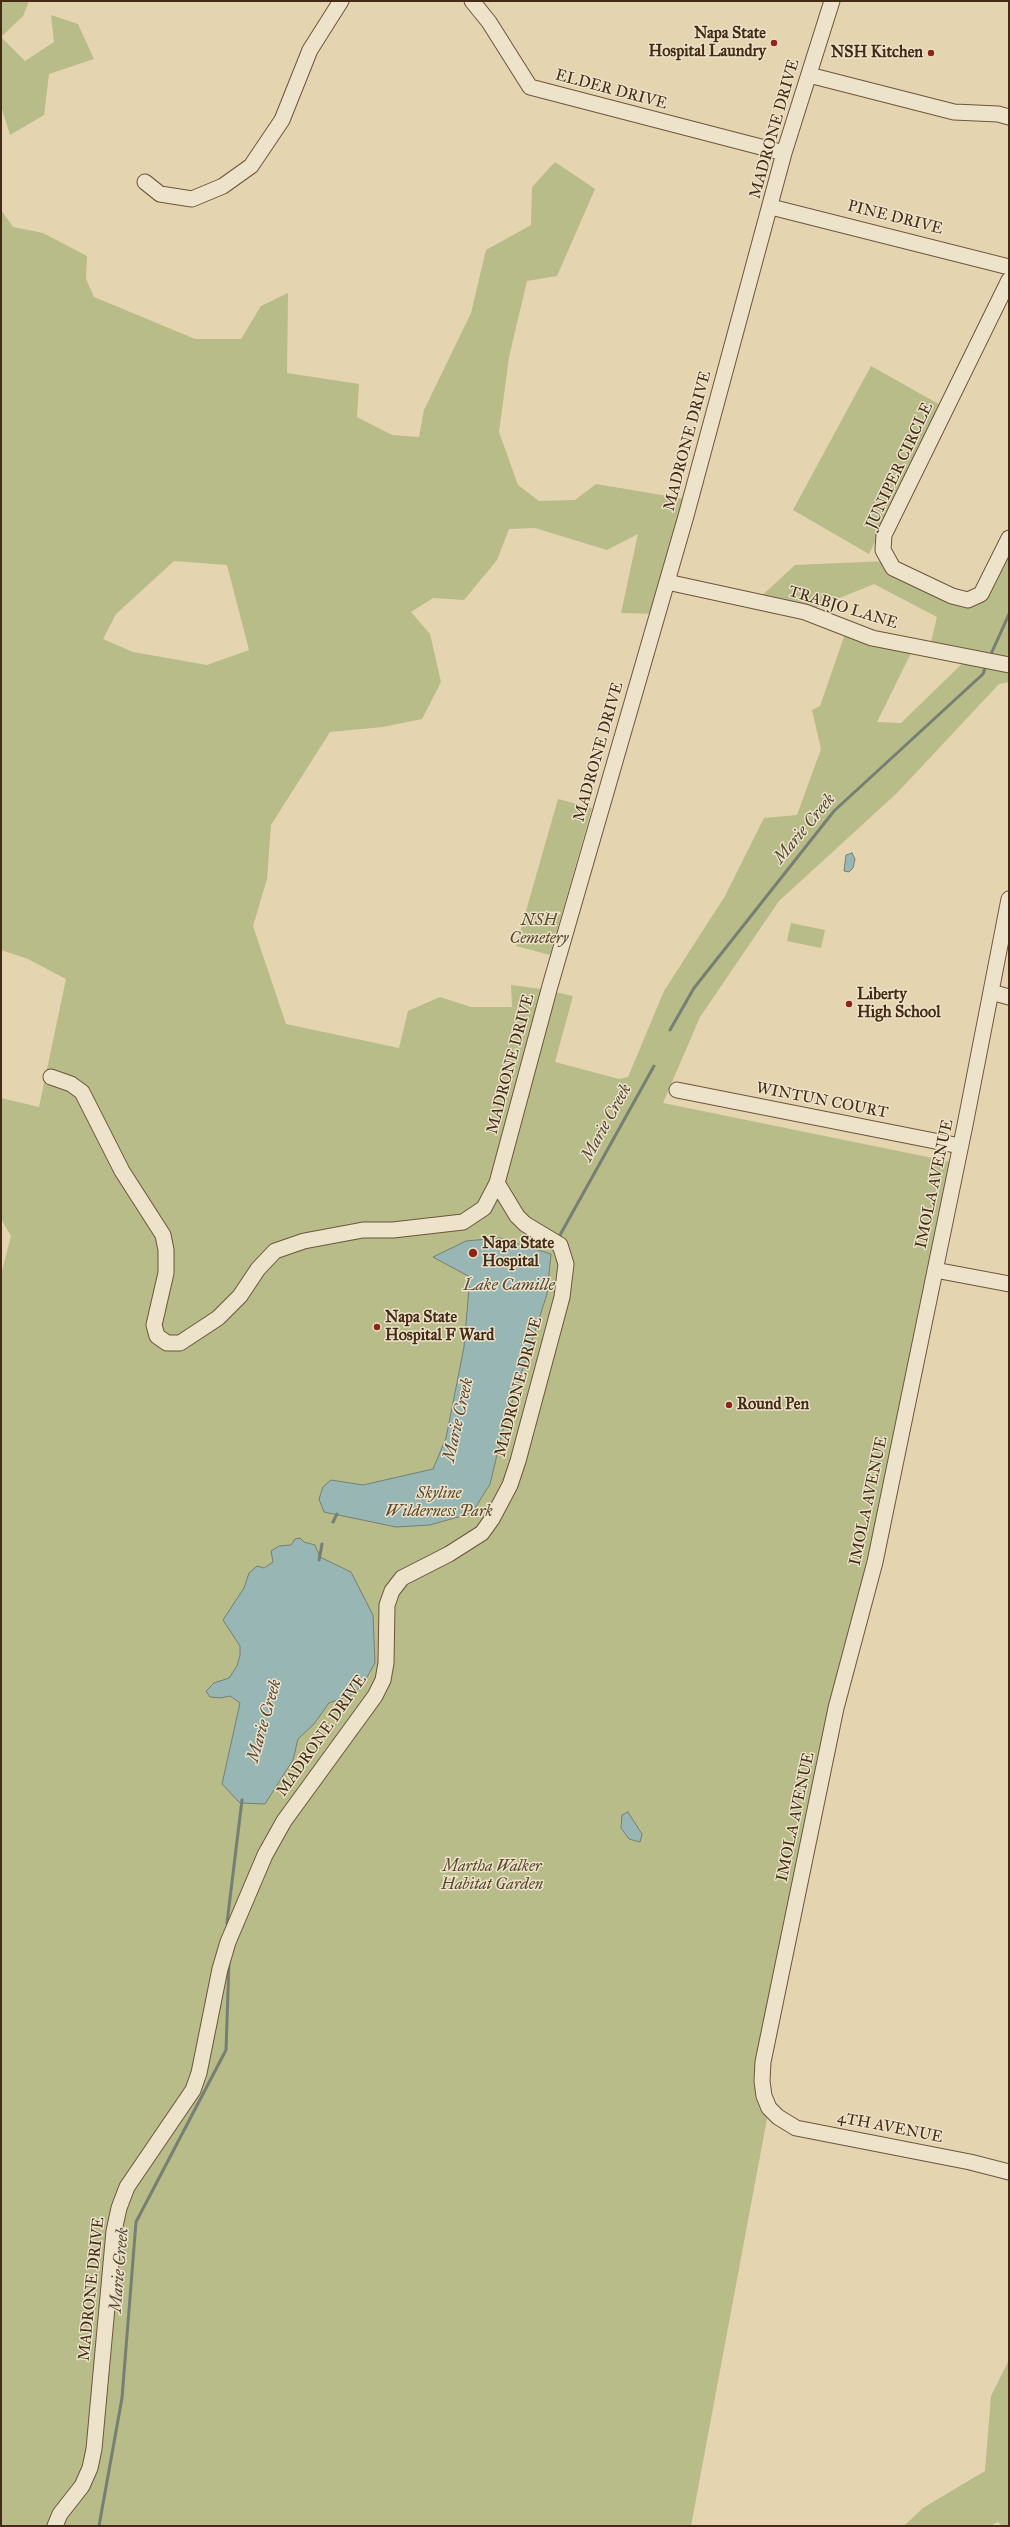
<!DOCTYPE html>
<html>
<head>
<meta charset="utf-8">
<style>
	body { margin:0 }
	#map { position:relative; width:1010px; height:2527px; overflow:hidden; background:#e4d4af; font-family:"IM FELL Great Primer",serif }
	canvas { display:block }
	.frame { position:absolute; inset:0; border:2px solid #452b15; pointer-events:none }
</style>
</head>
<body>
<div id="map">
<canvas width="1010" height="2527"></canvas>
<div class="frame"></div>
</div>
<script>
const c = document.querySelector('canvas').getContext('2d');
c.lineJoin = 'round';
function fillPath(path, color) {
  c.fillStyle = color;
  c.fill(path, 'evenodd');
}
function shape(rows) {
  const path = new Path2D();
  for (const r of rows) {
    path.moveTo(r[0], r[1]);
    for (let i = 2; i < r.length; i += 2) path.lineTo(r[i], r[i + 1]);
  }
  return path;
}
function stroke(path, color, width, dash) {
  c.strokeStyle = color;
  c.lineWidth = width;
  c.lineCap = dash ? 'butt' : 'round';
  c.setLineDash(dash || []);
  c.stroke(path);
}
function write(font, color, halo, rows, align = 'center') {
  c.font = font + ' "IM FELL Great Primer",serif';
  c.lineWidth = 3;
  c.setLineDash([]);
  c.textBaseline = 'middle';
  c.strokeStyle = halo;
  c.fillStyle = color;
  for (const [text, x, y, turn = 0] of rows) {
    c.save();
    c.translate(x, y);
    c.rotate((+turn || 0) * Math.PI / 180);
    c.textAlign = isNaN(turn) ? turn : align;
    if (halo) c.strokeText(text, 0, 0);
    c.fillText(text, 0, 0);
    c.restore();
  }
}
fillPath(shape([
	[1,1,29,1,23,16,1,37,25,61,54,42,51,15,78,24,94,59,49,74,44,115,10,135,2,109,1,111],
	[555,162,595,189,557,276,527,281,509,357,499,432,518,485,539,501,575,500,596,484,691,500,658,614,621,613,638,534,607,550,535,528,509,529,497,560,464,600,433,598,411,612,430,634,441,682,422,719,383,727,330,732,271,825,267,879,253,926,286,1024,399,1048,408,1011,440,997,471,1007,512,1007,511,985,541,989,573,996,555,1062,619,1079,628,1077,664,991,725,896,764,818,797,815,821,749,812,710,820,706,847,628,914,647,877,722,901,723,968,658,929,650,937,617,874,584,805,612,756,601,795,565,887,561,968,600,1009,538,1009,682,999,684,897,793,779,901,700,1017,663,1103,957,1163,763,2062,769,2108,691,2526,1,2526,1,1275,11,1236,1,1219,1,1098,39,1107,66,979,28,959,1,950,1,210,13,227,43,233,87,256,86,279,94,297,195,339,241,339,261,306,288,293,287,373,359,384,357,417,392,435,419,437,424,410,471,313,486,250,531,225,532,187],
	[174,561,227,565,249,650,207,665,133,652,103,639,116,614],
	[871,366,942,406,869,554,793,510],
	[558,799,592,808,550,955,516,946],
	[791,923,825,930,821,948,787,941],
	[1009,2360,1009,2526,1002,2526,998,2522,990,2526,904,2526,923,2508,985,2471,991,2396]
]), '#b7bc88');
const water = shape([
	[852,853,855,859,853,868,849,872,844,871,846,855,852,853],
	[500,1238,551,1254,547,1294,503,1430,490,1484,472,1513,430,1525,396,1527,324,1512,319,1499,323,1487,331,1480,363,1485,433,1469,446,1438,464,1347,470,1277,433,1257,466,1241,500,1238],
	[300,1538,304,1542,315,1545,320,1557,351,1572,373,1615,375,1663,363,1684,351,1695,329,1703,314,1724,298,1739,293,1760,265,1804,240,1803,222,1784,240,1703,230,1696,221,1698,210,1697,206,1691,214,1683,229,1678,237,1666,240,1655,240,1646,223,1620,244,1588,249,1573,257,1566,264,1568,273,1562,271,1551,279,1546,291,1545,295,1539,300,1538],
	[628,1812,642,1834,640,1842,629,1839,621,1828,622,1815,628,1812]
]);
fillPath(water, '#98b7b4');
stroke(water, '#777f74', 1);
stroke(shape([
	[991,654,1009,614],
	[670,1030,694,988,834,811,983,674,985,668],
	[560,1235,654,1066],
	[333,1522,337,1514],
	[319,1560,322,1544],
	[227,1923,242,1800],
	[99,2526,122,2398,136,2222,226,2050,229,1963]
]), '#777f74', 3);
const minor = shape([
	[472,1,489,22,530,87,784,153],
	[809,75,954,112,998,114,1009,117],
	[145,182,160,194,192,199,223,186,251,166,282,120,310,50,341,1],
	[771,207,1009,267],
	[1009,280,884,535,883,550,893,568,952,596,968,600,981,594,1009,538],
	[667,582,805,612,872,638,1009,665],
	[1009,899,965,1125,875,1562,836,1708,763,2062,762,2081,764,2096,769,2108,778,2117,796,2128,970,2162,1009,2172],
	[991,992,1009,997],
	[51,1077,71,1084,82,1092,122,1171,163,1235,166,1250,166,1273,154,1325,157,1336,167,1343,180,1343,218,1318,240,1296,258,1269,275,1251,304,1241,363,1230,393,1230,463,1222,484,1208,497,1183],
	[677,1090,960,1146],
	[935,1270,1009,1284],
	[55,2526,60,2514,82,2486,90,2468,94,2449,114,2231,119,2208,127,2187,193,2090,199,2073,220,1969,228,1942,265,1855,284,1821,375,1696,383,1680,386,1663,387,1605,392,1591,402,1578,449,1554,482,1533,492,1519,510,1485,518,1461,562,1297,566,1264,560,1245,525,1224,517,1216,497,1183,550,986,686,516,784,153,832,1]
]);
stroke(minor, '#6d553c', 17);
stroke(minor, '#ede3cb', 15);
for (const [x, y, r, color] of [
	[774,43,4,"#8f2418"],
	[931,53,4,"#8f2418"],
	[849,1004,4,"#8f2418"],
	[473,1253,5,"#8f2418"],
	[377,1327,4,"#8f2418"],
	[729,1405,4,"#8f2418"]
]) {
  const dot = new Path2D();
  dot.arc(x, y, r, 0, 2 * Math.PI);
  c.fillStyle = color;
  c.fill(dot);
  stroke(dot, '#ede3cb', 1.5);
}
write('bold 16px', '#452b15', '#ede3cb', [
	["Napa State",766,34,"right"],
	["Hospital Laundry",766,52,"right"],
	["NSH Kitchen",923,53,"right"],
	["Liberty",857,995],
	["High School",857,1013],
	["Napa State",482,1244],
	["Hospital",482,1262],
	["Napa State",385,1318],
	["Hospital F Ward",385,1336],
	["Round Pen",737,1405]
], 'left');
write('16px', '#452b15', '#ede3cb', [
	["ELDER DRIVE",611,90,15],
	["MADRONE DRIVE",775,129,-74],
	["PINE DRIVE",895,218,14],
	["MADRONE DRIVE",688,441,-75],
	["JUNIPER CIRCLE",900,466,-65],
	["TRABJO LANE",843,608,17],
	["MADRONE DRIVE",599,752,-74],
	["MADRONE DRIVE",511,1064,-75],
	["WINTUN COURT",822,1101,11],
	["IMOLA AVENUE",935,1184,-78],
	["MADRONE DRIVE",519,1387,-75],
	["IMOLA AVENUE",869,1501,-78],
	["MADRONE DRIVE",322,1736,-55],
	["IMOLA AVENUE",796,1817,-78],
	["4TH AVENUE",890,2128,11],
	["MADRONE DRIVE",92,2289,-84]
]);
write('italic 16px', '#5c482c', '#ede3cb', [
	["NSH",539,921],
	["Cemetery",539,939],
	["Skyline",439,1494],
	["Wilderness Park",439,1512],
	["Martha Walker",492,1867],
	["Habitat Garden",492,1885]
]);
write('italic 17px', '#564735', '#ede3cb', [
	["Marie Creek",805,829,-50],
	["Marie Creek",607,1123,-61],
	["Lake Camille",509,1286],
	["Marie Creek",459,1420,-77],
	["Marie Creek",265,1721,-74],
	["Marie Creek",120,2270,-85]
]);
</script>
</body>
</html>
